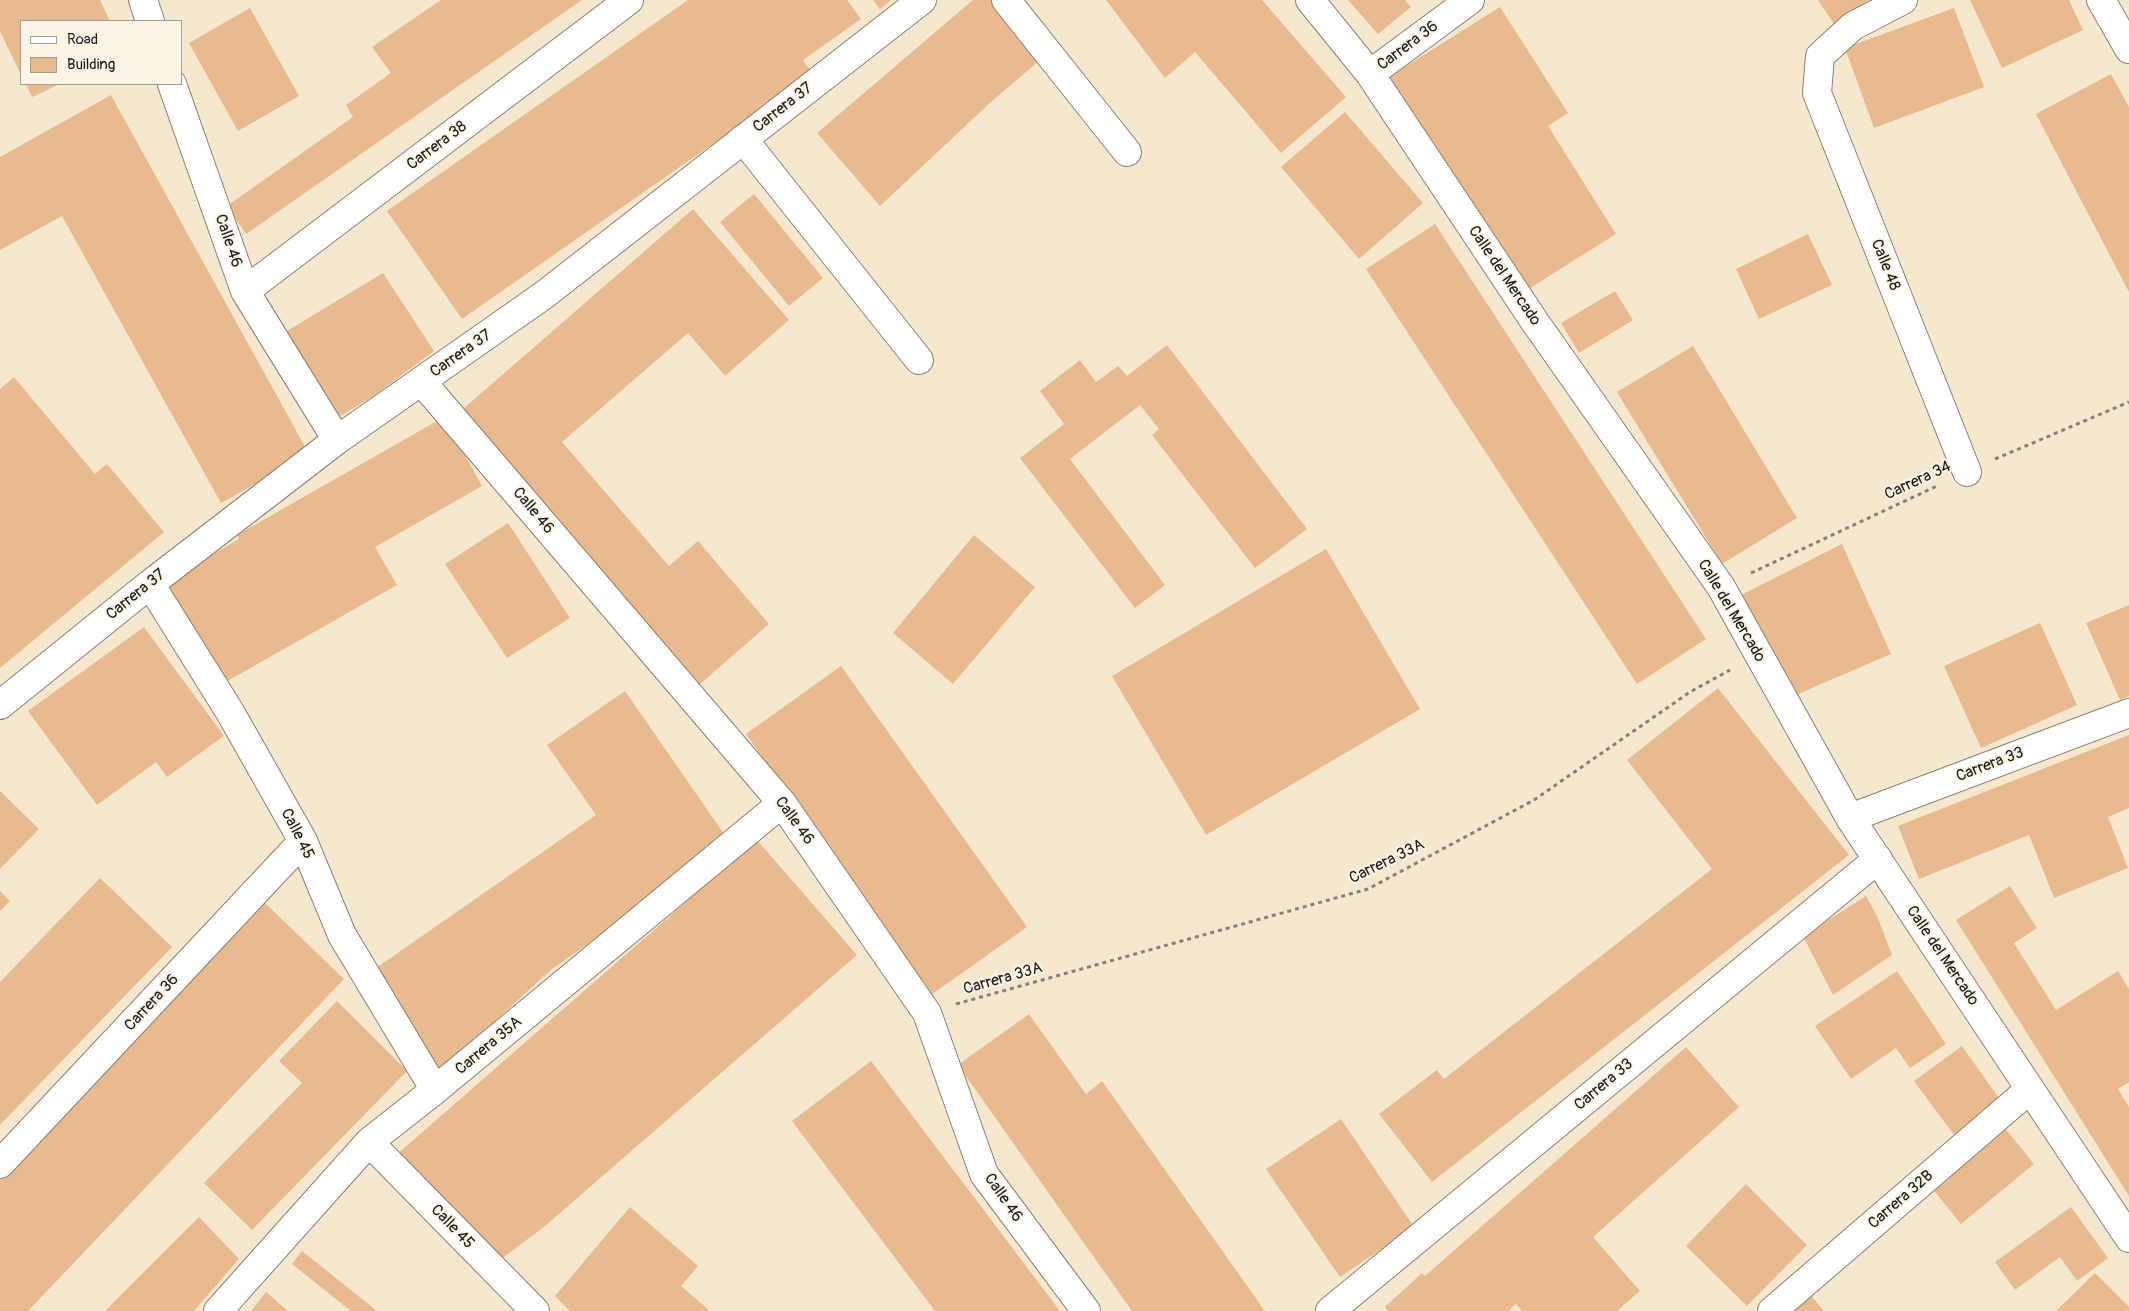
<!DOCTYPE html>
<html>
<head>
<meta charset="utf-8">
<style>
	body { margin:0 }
	#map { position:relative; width:2129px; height:1311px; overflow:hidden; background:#f5e8ce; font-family:Pangolin,sans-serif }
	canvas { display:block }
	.legend { position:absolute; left:20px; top:20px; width:162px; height:65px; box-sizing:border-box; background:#fcf5e5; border:1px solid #a29e95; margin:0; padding:6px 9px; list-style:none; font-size:15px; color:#1c1c1c }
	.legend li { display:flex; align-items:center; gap:10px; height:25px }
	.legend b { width:25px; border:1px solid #a29e95 }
</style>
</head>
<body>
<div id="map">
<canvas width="2129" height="1311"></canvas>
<ul class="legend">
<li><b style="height:6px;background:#fff"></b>Road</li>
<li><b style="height:14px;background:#e8ba8e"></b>Building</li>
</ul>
</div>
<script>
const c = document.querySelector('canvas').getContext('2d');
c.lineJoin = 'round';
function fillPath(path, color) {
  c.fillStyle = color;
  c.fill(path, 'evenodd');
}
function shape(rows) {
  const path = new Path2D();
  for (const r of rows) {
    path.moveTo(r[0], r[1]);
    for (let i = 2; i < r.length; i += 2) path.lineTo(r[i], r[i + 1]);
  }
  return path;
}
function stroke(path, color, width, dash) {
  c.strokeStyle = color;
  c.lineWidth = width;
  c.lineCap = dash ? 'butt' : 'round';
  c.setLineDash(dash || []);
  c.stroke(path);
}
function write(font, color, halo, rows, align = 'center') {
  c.font = font + ' Pangolin,sans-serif';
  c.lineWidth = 4;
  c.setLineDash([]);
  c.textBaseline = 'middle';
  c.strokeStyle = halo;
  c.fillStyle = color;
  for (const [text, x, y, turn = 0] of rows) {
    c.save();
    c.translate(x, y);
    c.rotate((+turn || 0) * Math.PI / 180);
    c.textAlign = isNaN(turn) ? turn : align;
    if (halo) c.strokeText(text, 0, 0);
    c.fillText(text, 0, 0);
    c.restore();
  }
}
fillPath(shape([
	[0,0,100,0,110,21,21,21,21,75,0,31],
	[441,0,582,0,246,234,227,206,353,117,346,105,391,73,372,47],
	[688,0,847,0,861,19,803,60,813,74,462,319,387,211],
	[873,0,891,0,880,9],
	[973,0,990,0,1039,61,991,102,880,206,817,133],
	[1106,0,1262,0,1346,97,1281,153,1195,52,1165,78],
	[1348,0,1405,0,1411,7,1378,34],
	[1818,0,1869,0,1834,24],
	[1970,0,2069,0,2083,30,2002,68],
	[1500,7,1568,113,1548,126,1616,234,1519,295,1384,80],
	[250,8,299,96,238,131,189,43],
	[1954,8,1984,87,1874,128,1845,48],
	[2111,74,2129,107,2129,292,2036,114],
	[26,84,60,84,32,97],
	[111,95,309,454,221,503,62,216,0,250,0,157],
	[1345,112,1423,203,1359,259,1281,167],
	[754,194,823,278,789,306,720,222],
	[693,209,789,320,725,376,688,333,562,442,669,566,698,541,769,624,700,684,463,409],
	[1435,224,1706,639,1637,684,1366,269],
	[1808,234,1832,285,1759,319,1736,269],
	[383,273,434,351,375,395,339,417,287,331],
	[1615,291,1633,320,1579,353,1561,323],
	[1167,345,1307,529,1255,568,1152,435,1159,429,1140,405,1070,459,1165,585,1135,608,1020,458,1064,424,1040,391,1080,360,1096,382,1118,366,1127,376],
	[1693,346,1797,518,1722,564,1617,392],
	[14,377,95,474,107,464,164,532,0,668,0,389],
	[444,417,482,486,375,547,397,585,217,687,160,585,239,539,237,535],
	[508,523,570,618,507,658,445,564],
	[974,535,1035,587,953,684,893,633],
	[1842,544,1891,654,1798,694,1739,596],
	[1326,549,1420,709,1206,835,1112,676],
	[2129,605,2129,696,2120,700,2086,623],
	[2040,623,2077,705,1981,748,1944,666],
	[144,627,224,736,167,777,156,762,97,805,28,711],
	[841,666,1027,927,931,995,746,734],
	[1718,688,1849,855,1432,1182,1379,1114,1437,1070,1444,1079,1712,869,1627,760],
	[625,691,731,844,552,969,440,1071,369,973,596,815,547,745],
	[2129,735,2129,808,2108,817,2128,868,2054,898,2029,835,1919,879,1898,826],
	[0,791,39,829,0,869],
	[757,840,857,955,545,1226,500,1260,395,1156],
	[100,878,172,947,0,1125,0,982],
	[2010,886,2037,928,2014,943,2056,1010,2118,971,2129,989,2129,1082,2118,1089,2129,1107,2129,1196,1956,920],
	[0,891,10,901,0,911],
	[1866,896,1877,916,1892,955,1833,995,1803,936],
	[265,903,344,979,28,1311,0,1311,0,1180],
	[1897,971,1946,1044,1910,1068,1896,1048,1851,1079,1815,1026],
	[337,1001,407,1071,252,1230,204,1183,302,1083,279,1061],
	[1029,1014,1086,1094,1102,1081,1265,1311,1132,1311,958,1065],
	[1962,1046,2001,1101,1954,1135,1914,1081],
	[1686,1047,1739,1107,1593,1237,1640,1291,1617,1311,1522,1311,1516,1304,1508,1311,1388,1311,1385,1307,1422,1273,1425,1276],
	[871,1061,995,1225,1060,1311,935,1311,792,1121],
	[1341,1119,1414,1227,1340,1277,1266,1169],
	[2004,1127,2034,1164,1961,1224,1931,1187],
	[1746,1184,1807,1245,1747,1306,1686,1246],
	[630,1207,698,1266,681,1286,710,1311,570,1311,555,1296],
	[2071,1207,2108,1258,2077,1281,2060,1257,2015,1290,1995,1262],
	[199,1217,239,1259,194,1311,105,1311],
	[302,1251,377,1311,351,1311,292,1264],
	[2095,1273,2129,1307,2129,1311,2056,1311],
	[266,1292,288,1311,251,1311],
	[1808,1292,1824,1311,1785,1311]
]), '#e8ba8e');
const minor = shape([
	[143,0,150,21],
	[1006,0,1127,152],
	[1310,0,1370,74,1535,322,1721,587,1850,818,2129,1238],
	[1903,0,1853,26,1820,56,1817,93,1967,472],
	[2101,0,2129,49],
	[1370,74,1470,0],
	[172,84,245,291,337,440],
	[743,139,919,360],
	[245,291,629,0],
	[422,382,782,803,927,1013,984,1174,1086,1311],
	[150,584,230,712,303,841,342,935,435,1090],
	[0,705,150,584,337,440,544,295,922,0],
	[1850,818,2129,713],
	[369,1142,535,1311],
	[0,1164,303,841],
	[218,1311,369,1142,435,1090,782,803],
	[1330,1311,1878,859],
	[1772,1311,2030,1089]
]);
stroke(minor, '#888275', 30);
stroke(shape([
	[1995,459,2129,402],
	[1751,573,1937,486],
	[956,1004,1368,889,1534,800,1690,692,1730,670]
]), '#888275', 3, [4, 4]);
stroke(minor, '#fff', 28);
write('16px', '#1c1c1c', '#fcf5e5', [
	["Carrera 36",1408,46,-37],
	["Carrera 37",783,108,-38],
	["Carrera 38",437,146,-37],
	["Calle 46",228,241,71],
	["Calle 48",1885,265,68],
	["Calle del Mercado",1504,276,56],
	["Carrera 37",461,354,-35],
	["Carrera 34",1918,481,-25],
	["Calle 46",533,511,50],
	["Carrera 37",136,595,-39],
	["Calle del Mercado",1731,611,59],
	["Carrera 33",1990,765,-21],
	["Calle 46",794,821,54],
	["Calle 45",297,834,63],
	["Carrera 33A",1387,862,-26],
	["Calle del Mercado",1942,956,56],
	["Carrera 33A",1003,979,-16],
	["Carrera 36",152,1003,-47],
	["Carrera 35A",489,1046,-40],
	["Carrera 33",1604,1085,-40],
	["Calle 46",1003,1198,55],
	["Carrera 32B",1901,1200,-41],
	["Calle 45",452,1227,46]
]);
</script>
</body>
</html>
